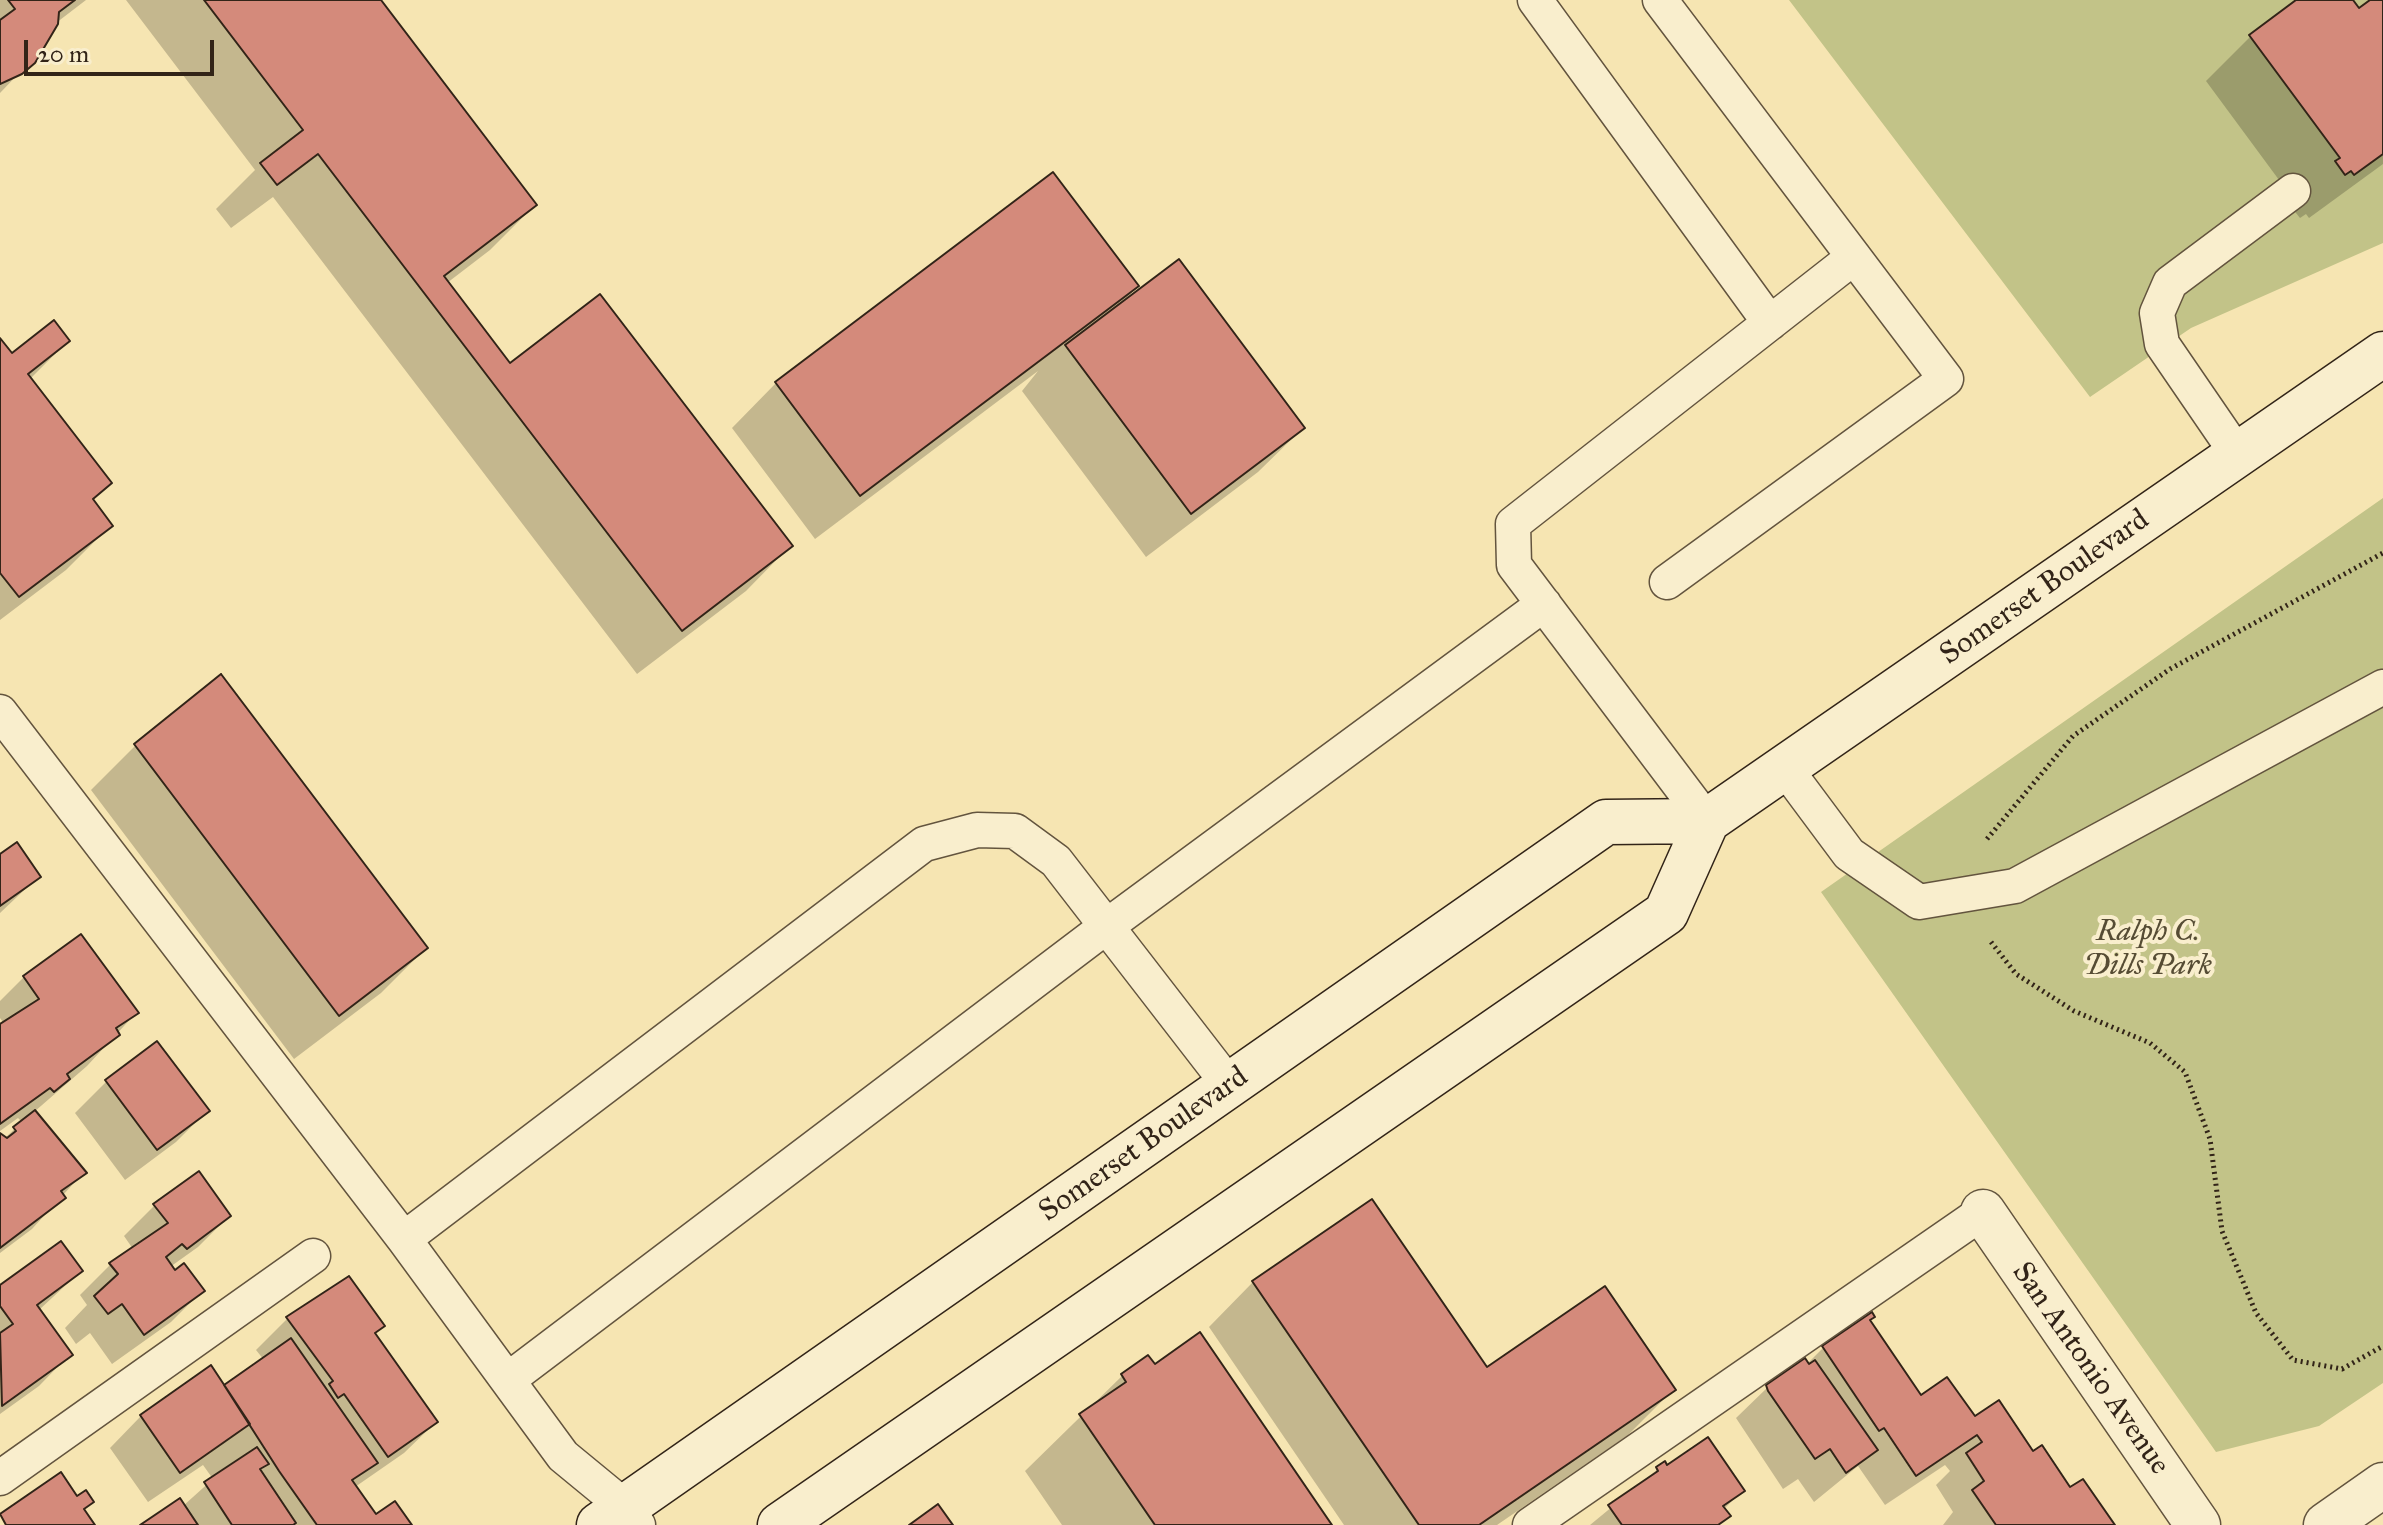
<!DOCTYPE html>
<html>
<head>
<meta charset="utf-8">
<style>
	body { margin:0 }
	#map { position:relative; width:2383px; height:1525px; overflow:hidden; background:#f6e5b2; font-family:"IM FELL Great Primer",serif }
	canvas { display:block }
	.scale { position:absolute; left:24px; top:40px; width:190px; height:36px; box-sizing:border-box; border:4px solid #322418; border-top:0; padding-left:10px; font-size:24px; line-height:28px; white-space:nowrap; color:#322418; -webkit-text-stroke:6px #f9eecd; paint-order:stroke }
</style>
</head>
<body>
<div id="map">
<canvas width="2383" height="1525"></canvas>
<div class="scale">20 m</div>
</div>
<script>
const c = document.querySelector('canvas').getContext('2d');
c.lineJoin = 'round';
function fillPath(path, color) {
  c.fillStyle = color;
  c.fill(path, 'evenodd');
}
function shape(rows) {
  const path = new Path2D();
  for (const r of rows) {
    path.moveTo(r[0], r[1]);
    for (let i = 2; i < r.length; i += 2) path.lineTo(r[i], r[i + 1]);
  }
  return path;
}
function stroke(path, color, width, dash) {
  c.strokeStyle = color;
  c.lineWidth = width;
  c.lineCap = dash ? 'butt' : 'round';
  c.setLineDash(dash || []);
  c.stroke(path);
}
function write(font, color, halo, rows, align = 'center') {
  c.font = font + ' "IM FELL Great Primer",serif';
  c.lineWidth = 8;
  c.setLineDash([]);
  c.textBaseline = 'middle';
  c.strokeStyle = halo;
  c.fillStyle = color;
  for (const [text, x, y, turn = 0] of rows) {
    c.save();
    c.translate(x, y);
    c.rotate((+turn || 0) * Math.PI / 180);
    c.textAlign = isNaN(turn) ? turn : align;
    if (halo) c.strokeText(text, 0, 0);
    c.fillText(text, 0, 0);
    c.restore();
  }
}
fillPath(shape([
	[1789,0,2383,0,2383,243,2191,328,2090,397],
	[2383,498,2383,1383,2319,1426,2216,1452,1821,892]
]), '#c2c388');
fillPath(shape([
	[0,0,86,0,56,23,47,44,0,93],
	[126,0,378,0,535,205,490,250,447,283,510,366,790,546,746,591,637,674,273,197,231,228,216,209,255,170],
	[2300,0,2350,0,2359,11,2373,0,2383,0,2383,164,2309,218,2306,214,2300,218,2292,208,2296,203,2206,81,2250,37],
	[1137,286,1120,306,1303,428,1258,472,1146,557,1022,391,1038,371,815,539,732,428,776,383],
	[0,341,11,356,68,341,30,379,110,483,92,501,111,525,66,570,0,620],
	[136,745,426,948,381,993,294,1059,91,790],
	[0,857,38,877,0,913],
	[24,977,136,1013,87,1066,34,1112,84,1172,32,1229,0,1253,0,1136,5,1138,22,1122,18,1118,0,1131,0,1028,5,1025,0,1018,0,1001],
	[157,1044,207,1111,176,1142,125,1180,75,1113,106,1082],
	[155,1205,229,1216,198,1247,170,1267,202,1291,171,1322,112,1364,90,1333,76,1344,65,1328,87,1305,80,1295,111,1264,133,1249,124,1236],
	[81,1271,39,1310,70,1354,39,1386,0,1414,0,1288],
	[1253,1282,1487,1370,1673,1390,1628,1435,1497,1525,1344,1525,1209,1327],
	[1871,1315,1868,1321,1920,1398,1974,1419,2033,1454,2112,1525,1943,1525,1953,1512,1936,1485,1950,1471,1945,1465,1885,1505,1858,1466,1814,1502,1798,1479,1783,1489,1736,1418,1768,1387,1807,1364,1823,1348],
	[287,1319,374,1334,436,1422,404,1453,355,1487,376,1516,410,1525,144,1525,183,1506,213,1479,203,1465,148,1502,110,1448,141,1416,224,1388,264,1360,256,1350],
	[1154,1367,1329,1525,1062,1525,1025,1471,1122,1376],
	[1664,1464,1743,1490,1723,1510,1728,1516,1719,1525,1590,1525]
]), '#0003');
const building = shape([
	[8,0,75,0,59,12,58,24,35,63,22,74,0,84,0,20,15,9,8,0],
	[204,0,381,0,537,205,444,276,510,363,600,294,793,546,682,631,318,154,277,185,260,163,303,130,204,0],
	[2296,0,2353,0,2359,8,2370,0,2383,0,2383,154,2354,175,2351,171,2345,175,2335,161,2340,158,2249,35,2296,0],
	[1053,172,1139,286,860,496,775,382,1053,172],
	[1179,259,1305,428,1191,514,1065,345,1179,259],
	[54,320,70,341,28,374,112,483,93,499,113,526,19,597,0,573,0,338,12,353,54,320],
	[221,674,428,948,339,1016,134,744,221,674],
	[17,842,41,877,0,906,0,854,17,842],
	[81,934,139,1013,116,1028,120,1035,67,1074,70,1079,54,1092,50,1088,0,1124,0,1024,39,999,23,976,81,934],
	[157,1041,210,1111,157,1150,105,1080,157,1041],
	[35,1110,87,1173,61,1191,66,1198,0,1248,0,1133,7,1138,16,1131,13,1127,35,1110],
	[199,1171,231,1216,187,1249,182,1244,166,1257,175,1270,184,1263,205,1291,144,1335,122,1304,108,1314,94,1296,118,1274,109,1263,168,1223,153,1204,199,1171],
	[1372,1199,1487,1367,1605,1286,1676,1390,1479,1525,1419,1525,1252,1281,1372,1199],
	[61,1241,83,1271,37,1305,73,1355,2,1406,0,1333,13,1324,0,1306,0,1285,61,1241],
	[349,1276,385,1326,375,1333,438,1422,388,1457,344,1394,338,1398,329,1384,333,1381,286,1317,349,1276],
	[1872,1312,1875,1317,1870,1320,1921,1395,1947,1377,1975,1416,1999,1400,2033,1451,2042,1445,2070,1487,2083,1479,2115,1525,1996,1525,1972,1490,1984,1481,1966,1453,1982,1442,1977,1435,1916,1476,1884,1428,1879,1431,1822,1346,1872,1312],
	[1200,1332,1332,1525,1155,1525,1079,1414,1126,1382,1121,1374,1148,1355,1155,1364,1200,1332],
	[291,1338,378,1463,352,1480,376,1514,395,1501,412,1525,317,1525,279,1471,224,1385,291,1338],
	[1805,1358,1809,1364,1815,1360,1878,1450,1846,1473,1830,1449,1815,1459,1768,1391,1766,1385,1805,1358],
	[211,1365,250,1424,180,1473,140,1415,211,1365],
	[1708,1437,1745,1491,1723,1506,1731,1516,1718,1525,1622,1525,1608,1505,1658,1471,1656,1467,1665,1461,1667,1465,1708,1437],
	[257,1447,269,1464,260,1469,296,1523,293,1525,232,1525,204,1482,257,1447],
	[61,1472,77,1496,86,1490,94,1502,84,1509,95,1525,6,1525,0,1514,61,1472],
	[180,1498,198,1525,140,1525,180,1498],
	[938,1504,953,1525,909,1525,938,1504]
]);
fillPath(building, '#d48a7b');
stroke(building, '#322418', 2);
const lane = shape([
	[1535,0,1770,323],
	[1660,0,1946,379,1667,582],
	[2238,455,2162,344,2157,313,2170,283,2293,191],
	[0,712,404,1239,563,1456,625,1507,638,1525],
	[1785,768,1849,854,1919,902,2015,886,2383,687],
	[1707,821,1514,565,1513,524,1854,257],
	[404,1239,924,844,977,830,1015,831,1056,861,1230,1086],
	[509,1379,1107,926,1544,604],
	[0,1478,313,1256],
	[1530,1525,1983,1212]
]);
const street = shape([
	[1983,1212,2198,1525],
	[2326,1525,2383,1485]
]);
const secondary = shape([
	[599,1525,1606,822,1707,821],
	[780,1525,1666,913,1707,821,2383,354]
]);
stroke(lane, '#63543e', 37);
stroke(street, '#63543e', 47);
stroke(secondary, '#322418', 47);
stroke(shape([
	[1987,839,2073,736,2170,669,2383,553],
	[1991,942,2016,974,2074,1011,2150,1043,2185,1072,2210,1139,2222,1231,2256,1313,2293,1360,2342,1369,2383,1346]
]), '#322418', 5, [2, 4]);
stroke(lane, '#f9eecd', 34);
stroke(street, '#f9eecd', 44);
stroke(secondary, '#f9eecd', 44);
write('30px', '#322418', '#f9eecd', [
	["Somerset Boulevard",2045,588,-35],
	["Somerset Boulevard",1144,1145,-35],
	["San Antonio Avenue",2090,1369,55]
]);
write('italic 30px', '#564c34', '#f9eecd', [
	["Ralph C.",2148,933],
	["Dills Park",2148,967]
]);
</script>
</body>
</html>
